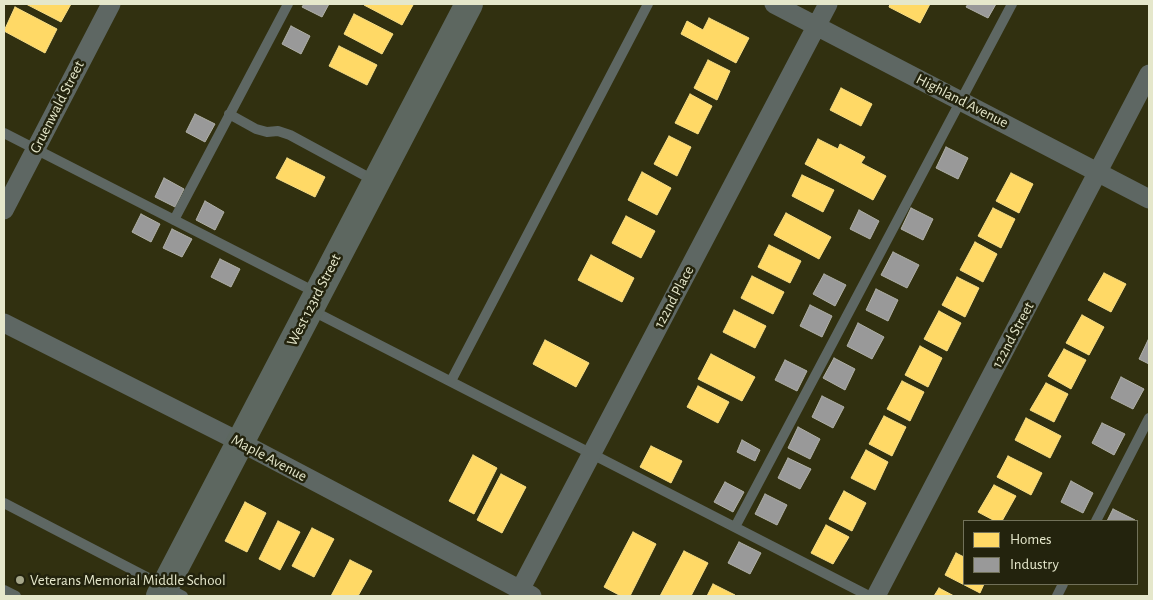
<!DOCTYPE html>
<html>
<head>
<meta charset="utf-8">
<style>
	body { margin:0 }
	#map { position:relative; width:1153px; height:600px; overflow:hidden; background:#313010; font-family:"Alegreya Sans",sans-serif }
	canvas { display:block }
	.frame { position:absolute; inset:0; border:5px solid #e5e7cb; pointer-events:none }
	.legend { position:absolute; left:963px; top:520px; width:175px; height:65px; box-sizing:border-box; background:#23230d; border:1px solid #717159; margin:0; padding:6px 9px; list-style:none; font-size:15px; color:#e5e7cb }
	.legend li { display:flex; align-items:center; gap:10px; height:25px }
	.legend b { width:25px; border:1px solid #717159 }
</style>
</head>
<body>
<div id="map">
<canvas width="1153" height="600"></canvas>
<div class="frame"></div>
<ul class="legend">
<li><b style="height:14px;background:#ffd966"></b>Homes</li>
<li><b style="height:14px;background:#999"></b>Industry</li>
</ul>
</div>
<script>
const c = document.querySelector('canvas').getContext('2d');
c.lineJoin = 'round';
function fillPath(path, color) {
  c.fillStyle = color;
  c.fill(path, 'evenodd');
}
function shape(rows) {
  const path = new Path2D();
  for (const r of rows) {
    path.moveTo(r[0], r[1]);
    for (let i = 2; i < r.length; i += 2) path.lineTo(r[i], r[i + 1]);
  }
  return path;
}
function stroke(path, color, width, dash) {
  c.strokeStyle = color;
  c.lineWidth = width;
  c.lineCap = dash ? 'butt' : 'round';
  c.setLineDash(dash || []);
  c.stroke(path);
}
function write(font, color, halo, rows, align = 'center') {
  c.font = font + ' "Alegreya Sans",sans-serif';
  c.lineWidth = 5;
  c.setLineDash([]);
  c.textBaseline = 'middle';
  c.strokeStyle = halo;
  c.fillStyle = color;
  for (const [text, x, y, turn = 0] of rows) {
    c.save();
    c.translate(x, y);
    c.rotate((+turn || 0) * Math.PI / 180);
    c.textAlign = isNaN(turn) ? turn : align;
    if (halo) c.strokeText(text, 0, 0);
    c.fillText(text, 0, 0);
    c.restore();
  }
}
const homes = shape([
	[26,4,71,4,61,22,26,4],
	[365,4,410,4,413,5,402,25,364,5,365,4],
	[890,4,930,4,920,23,889,7,890,4],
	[15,7,57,29,45,53,4,31,15,7],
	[354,14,393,34,382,54,344,34,354,14],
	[709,18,749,38,736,63,681,34,687,21,703,30,709,18],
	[339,46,377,65,367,85,329,66,339,46],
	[708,60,730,71,717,100,694,88,708,60],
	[841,88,872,104,861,126,830,110,841,88],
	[690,94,712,106,698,134,675,123,690,94],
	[669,136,691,147,677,176,654,164,669,136],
	[818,139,838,149,840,144,865,157,861,163,886,176,873,200,805,164,818,139],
	[287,158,325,177,315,197,276,178,287,158],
	[642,172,671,188,657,215,628,200,642,172],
	[1011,173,1033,184,1019,213,996,201,1011,173],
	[802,175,834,190,823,212,792,196,802,175],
	[993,208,1015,219,1001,248,978,236,993,208],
	[786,213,831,237,819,259,774,235,786,213],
	[626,216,655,231,641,258,612,243,626,216],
	[975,242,997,254,983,282,960,270,975,242],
	[769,245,801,261,790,283,758,267,769,245],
	[591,255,634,278,622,302,578,280,591,255],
	[1104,273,1126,284,1111,312,1088,300,1104,273],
	[752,276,784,292,773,314,741,298,752,276],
	[957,277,979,288,965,317,942,305,957,277],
	[734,310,766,326,755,348,723,332,734,310],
	[939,311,961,323,947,351,924,339,939,311],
	[1082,315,1104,327,1089,355,1066,343,1082,315],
	[545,340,589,363,576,387,533,364,545,340],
	[920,346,942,358,928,387,905,375,920,346],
	[1064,349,1086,360,1071,389,1048,376,1064,349],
	[711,354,755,377,742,401,698,379,711,354],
	[902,381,924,392,910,421,887,409,902,381],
	[1046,383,1068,394,1054,422,1030,410,1046,383],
	[698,386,729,402,718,423,687,407,698,386],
	[884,416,906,427,892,456,869,444,884,416],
	[1026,418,1061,436,1050,458,1015,440,1026,418],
	[651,446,682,461,671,483,640,467,651,446],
	[866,450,888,462,875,490,851,478,866,450],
	[473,455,497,468,474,514,449,501,473,455],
	[1008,456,1042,473,1031,495,997,477,1008,456],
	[501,474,526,487,502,533,477,520,501,474],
	[994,485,1016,496,1002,521,995,521,978,512,994,485],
	[844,491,866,503,852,531,829,519,844,491],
	[245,502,266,513,247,552,225,541,245,502],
	[278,521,300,532,280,570,259,559,278,521],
	[826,525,849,537,833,564,811,553,826,525],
	[312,528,334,539,314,577,292,566,312,528],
	[633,532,656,544,630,596,621,596,604,587,633,532],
	[684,551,708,563,691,596,660,596,684,551],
	[956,553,964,557,964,584,984,584,980,593,945,575,956,553],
	[350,560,372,571,358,596,331,596,350,560],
	[713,584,735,595,734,596,707,596,713,584],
	[939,588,954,596,934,596,939,588]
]);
fillPath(homes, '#ffd966');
stroke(homes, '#f7dd84', 1);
const industry = shape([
	[304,4,329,4,322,17,302,7,304,4],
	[968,4,996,4,988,18,966,7,968,4],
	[291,26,310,36,301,54,282,44,291,26],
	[195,114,215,124,205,142,186,132,195,114],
	[946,147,968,158,958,179,936,168,946,147],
	[164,178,184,189,175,207,155,197,164,178],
	[205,201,224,212,215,230,196,220,205,201],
	[911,208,933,219,923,240,901,229,911,208],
	[859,210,879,221,870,239,850,229,859,210],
	[141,214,160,224,151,242,132,232,141,214],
	[172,229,192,239,182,257,163,248,172,229],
	[893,252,919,265,907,288,881,275,893,252],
	[220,259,240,269,231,287,211,277,220,259],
	[824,274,846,285,835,306,813,294,824,274],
	[876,289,898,300,888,321,866,310,876,289],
	[810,305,832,316,822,337,800,326,810,305],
	[858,323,884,337,872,359,847,346,858,323],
	[1149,338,1149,364,1139,359,1149,338],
	[834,358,855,369,845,390,823,378,834,358],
	[785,360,807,371,797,391,775,380,785,360],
	[1121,377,1144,389,1133,409,1111,398,1121,377],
	[822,396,844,407,833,428,812,417,822,396],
	[1102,423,1125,434,1114,455,1092,443,1102,423],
	[798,427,820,439,810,459,788,448,798,427],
	[742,440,760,450,755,461,737,452,742,440],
	[788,458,811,469,800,489,778,478,788,458],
	[1071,481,1093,493,1083,513,1061,502,1071,481],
	[725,482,744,492,733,512,714,502,725,482],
	[765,494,787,505,777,525,755,514,765,494],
	[1113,509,1135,520,1135,521,1107,521,1113,509],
	[739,542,761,553,750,574,728,563,739,542]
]);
fillPath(industry, '#999');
stroke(industry, '#b0b0a8', 1);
stroke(shape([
	[229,114,256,129,267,132,278,131,290,135,375,181],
	[4,133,317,293],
	[174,220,288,4],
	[311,310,869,596],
	[451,381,648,4],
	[4,503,183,596],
	[1096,521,1149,418],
	[735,527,1012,4],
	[4,590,16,596],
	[1057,596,1063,584]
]), '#5e6763', 10);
stroke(shape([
	[774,4,1149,199],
	[4,210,111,4],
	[4,323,240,442,532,596],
	[520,590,828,4],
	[876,596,1149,74]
]), '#5e6763', 19);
stroke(shape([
	[160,596,469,4]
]), '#5d6760', 28);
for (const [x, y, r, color] of [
	[20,580,5,"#a6a78a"]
]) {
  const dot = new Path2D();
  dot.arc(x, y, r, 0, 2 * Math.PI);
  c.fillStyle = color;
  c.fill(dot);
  stroke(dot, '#23230d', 2);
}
write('15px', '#e5e7cb', '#23230d', [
	["Highland Avenue",962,101,27],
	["Gruenwald Street",57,107,-63],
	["122nd Place",674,297,-62],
	["West 123rd Street",314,300,-63],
	["122nd Street",1013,335,-62],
	["Maple Avenue",269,458,28]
]);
write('15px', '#e5e7cb', '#23230d', [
	["Veterans Memorial Middle School",30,580]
], 'left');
</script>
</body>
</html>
